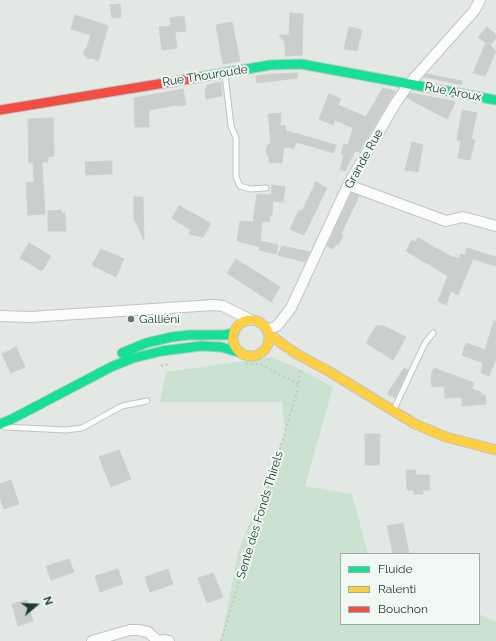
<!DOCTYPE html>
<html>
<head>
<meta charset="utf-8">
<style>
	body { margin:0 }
	#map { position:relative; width:496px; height:641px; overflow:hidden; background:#e3e8e5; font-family:Raleway,sans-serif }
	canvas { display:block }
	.legend { position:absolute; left:340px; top:553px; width:140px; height:72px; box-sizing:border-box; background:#f0f8f3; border:1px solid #9dada6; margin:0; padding:5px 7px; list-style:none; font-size:12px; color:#203c32 }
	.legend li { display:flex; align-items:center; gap:8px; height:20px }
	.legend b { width:20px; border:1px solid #9dada6 }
	.north { position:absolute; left:16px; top:585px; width:40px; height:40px; -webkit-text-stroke:3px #f0f8f3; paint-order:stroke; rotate:71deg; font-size:11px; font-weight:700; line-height:16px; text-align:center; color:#203c32 }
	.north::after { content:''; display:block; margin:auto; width:14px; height:18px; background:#203c32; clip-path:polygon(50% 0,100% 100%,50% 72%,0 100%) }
</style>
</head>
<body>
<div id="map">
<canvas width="496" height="641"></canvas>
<ul class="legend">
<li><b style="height:5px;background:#16e098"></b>Fluide</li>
<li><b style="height:5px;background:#ffcf43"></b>Ralenti</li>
<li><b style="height:5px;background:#f24e42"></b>Bouchon</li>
</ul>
<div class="north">N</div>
</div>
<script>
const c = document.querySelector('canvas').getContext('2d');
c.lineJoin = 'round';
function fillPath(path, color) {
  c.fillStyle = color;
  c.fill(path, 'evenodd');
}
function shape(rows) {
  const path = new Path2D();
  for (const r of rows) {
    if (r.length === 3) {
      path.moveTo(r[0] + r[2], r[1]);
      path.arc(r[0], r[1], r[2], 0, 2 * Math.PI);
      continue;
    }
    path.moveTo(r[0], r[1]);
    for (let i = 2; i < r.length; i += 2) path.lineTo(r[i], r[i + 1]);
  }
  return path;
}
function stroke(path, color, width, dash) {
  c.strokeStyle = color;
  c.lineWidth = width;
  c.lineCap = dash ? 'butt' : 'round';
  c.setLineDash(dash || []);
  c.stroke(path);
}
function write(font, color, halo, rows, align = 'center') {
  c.font = font + ' Raleway,sans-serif';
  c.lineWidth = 4;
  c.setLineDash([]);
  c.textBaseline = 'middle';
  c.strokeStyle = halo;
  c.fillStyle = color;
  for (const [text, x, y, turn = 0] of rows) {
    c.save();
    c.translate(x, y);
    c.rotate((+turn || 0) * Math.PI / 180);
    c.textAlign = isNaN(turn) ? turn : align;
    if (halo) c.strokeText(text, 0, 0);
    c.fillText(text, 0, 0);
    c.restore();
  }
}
fillPath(shape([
	[272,357,299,369,333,387,305,486,352,494,368,554,341,554,341,624,479,624,479,614,496,622,496,641,221,641,238,553,285,432,282,402,160,402,166,372]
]), '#cbe2d1');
const building = shape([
	[120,4,121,17,112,18,110,5,120,4],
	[290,13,303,14,302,55,285,56,285,42,279,35,289,35,290,13],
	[75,15,108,26,98,61,92,58,88,59,84,55,84,50,87,47,91,35,71,29,75,15],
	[184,16,186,31,175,32,177,48,162,50,159,27,171,26,170,18,184,16],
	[232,22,240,61,223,64,216,25,232,22],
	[349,27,362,30,357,51,344,49,349,27],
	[487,27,496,35,496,38,490,45,496,51,485,76,473,73,486,43,478,37,487,27],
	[298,73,297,78,257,83,256,76,271,74,298,73],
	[427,74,462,81,462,85,424,77,427,74],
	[221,82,222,96,206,99,205,88,207,88,207,85,221,82],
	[383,88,395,91,359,152,355,151,345,171,340,169,344,155,341,154,344,144,348,145,353,128,335,120,333,125,319,119,329,94,341,99,338,105,366,117,383,88],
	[183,89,186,105,176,106,176,105,149,110,149,127,135,127,134,98,183,89],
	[410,93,453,101,455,103,447,119,407,98,410,93],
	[462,110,477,113,471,139,475,140,470,160,458,158,461,141,457,140,462,110],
	[281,113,280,126,285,125,286,131,296,134,298,132,298,134,336,145,334,153,296,142,294,148,284,147,282,163,269,162,269,157,266,152,267,146,271,142,268,114,281,113],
	[53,118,54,156,48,157,48,162,42,162,45,214,28,215,26,183,34,182,33,162,29,163,28,119,53,118],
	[412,142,423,145,418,172,405,170,412,142],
	[112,161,112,174,86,175,85,162,112,161],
	[316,182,327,188,304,235,290,229,299,210,302,211,316,182],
	[272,185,285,187,283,202,273,201,272,215,270,215,269,222,262,221,260,247,237,241,240,221,253,222,257,194,271,195,272,185],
	[351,193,359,196,341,234,343,235,338,245,336,244,333,249,327,246,351,193],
	[134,197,143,197,144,240,134,219,134,197],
	[179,206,211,223,203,237,189,234,191,230,172,218,179,206],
	[61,210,61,213,65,213,66,231,48,231,48,211,61,210],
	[418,238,454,258,454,257,459,259,461,254,465,255,467,248,496,257,496,266,473,259,458,295,451,291,446,305,438,301,448,276,406,251,412,240,415,242,418,238],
	[261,241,278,245,276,254,259,250,261,241],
	[29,243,51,256,42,271,20,258,29,243],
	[282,246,310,252,305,262,278,255,282,246],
	[101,249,124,259,116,277,92,265,101,249],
	[236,259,280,287,271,302,227,273,236,259],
	[494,321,496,322,496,359,489,376,481,373,483,363,462,355,466,343,485,350,494,321],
	[376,326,384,326,406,337,393,360,366,343,376,326],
	[16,347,25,367,11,373,2,354,16,347],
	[404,368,408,370,395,398,387,394,404,368],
	[434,368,474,383,472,389,481,392,481,395,485,395,486,404,462,406,462,397,445,398,444,386,432,387,431,375,434,368],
	[365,434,380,434,379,465,365,465,365,434],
	[119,450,131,479,111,487,99,457,119,450],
	[406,470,415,470,416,475,429,475,430,490,423,490,423,494,414,494,414,490,407,490,406,470],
	[11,480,19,504,4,509,0,498,0,484,11,480],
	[403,523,409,554,393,554,387,526,403,523],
	[69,559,74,572,51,580,46,566,69,559],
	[118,569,123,584,100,592,95,576,118,569],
	[168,569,173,584,150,592,145,577,168,569],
	[213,573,223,597,207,603,198,578,213,573],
	[27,600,33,621,18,626,12,604,27,600]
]);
fillPath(building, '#cacfcd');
stroke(building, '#cbd1ce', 1);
const lane = shape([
	[225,74,231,126,236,138,236,177,240,186,250,189,266,188],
	[394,409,425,343,433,333],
	[5,427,66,430,82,428,122,406,147,401]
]);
const street = shape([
	[348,185,446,221,463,217,496,226],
	[0,316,30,317,214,305,223,306,251,320],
	[268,330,277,326,291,308,348,185,395,104,409,84,474,11,480,0],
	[92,641,130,630,138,630,148,632,158,641],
	[158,641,164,640,169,641]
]);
const fast = shape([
	[195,78,270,65,301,64,496,100],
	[122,353,146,343,172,337,189,335,224,335,234,333],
	[0,424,12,419,111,367,133,358,162,351,201,346,221,347,238,352]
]);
const slow = shape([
	[251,338,18],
	[270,335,295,353,330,372,415,424,446,437,496,450]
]);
const jam = shape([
	[0,110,195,78]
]);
stroke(lane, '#c0c5c2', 7);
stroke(street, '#c0c5c2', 12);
stroke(fast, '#bec6c2', 11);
stroke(slow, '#bec6c2', 11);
stroke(jam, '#bec6c2', 11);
stroke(shape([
	[246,363,262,365,298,384],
	[161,366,170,364],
	[221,641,295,399,301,370]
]), '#c0c8c5', 2, [2, 3]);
stroke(lane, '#fbfcfb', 5);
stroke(street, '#fbfcfb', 10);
stroke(fast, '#16e098', 9);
stroke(slow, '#ffcf43', 9);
stroke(jam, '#f24e42', 9);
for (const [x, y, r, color] of [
	[131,319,4,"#647871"]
]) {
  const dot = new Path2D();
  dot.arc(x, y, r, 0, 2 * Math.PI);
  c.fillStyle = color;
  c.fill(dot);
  stroke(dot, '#f0f8f3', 1.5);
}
write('12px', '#203c32', '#f0f8f3', [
	["Rue Thouroude",205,76,-9],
	["Rue Aroux",453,92,11],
	["Grande Rue",364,159,-61],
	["Sente des Fonds Thirels",260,515,-73]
]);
write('12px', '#203c32', '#f0f8f3', [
	["Galliéni",139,319]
], 'left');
</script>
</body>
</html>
